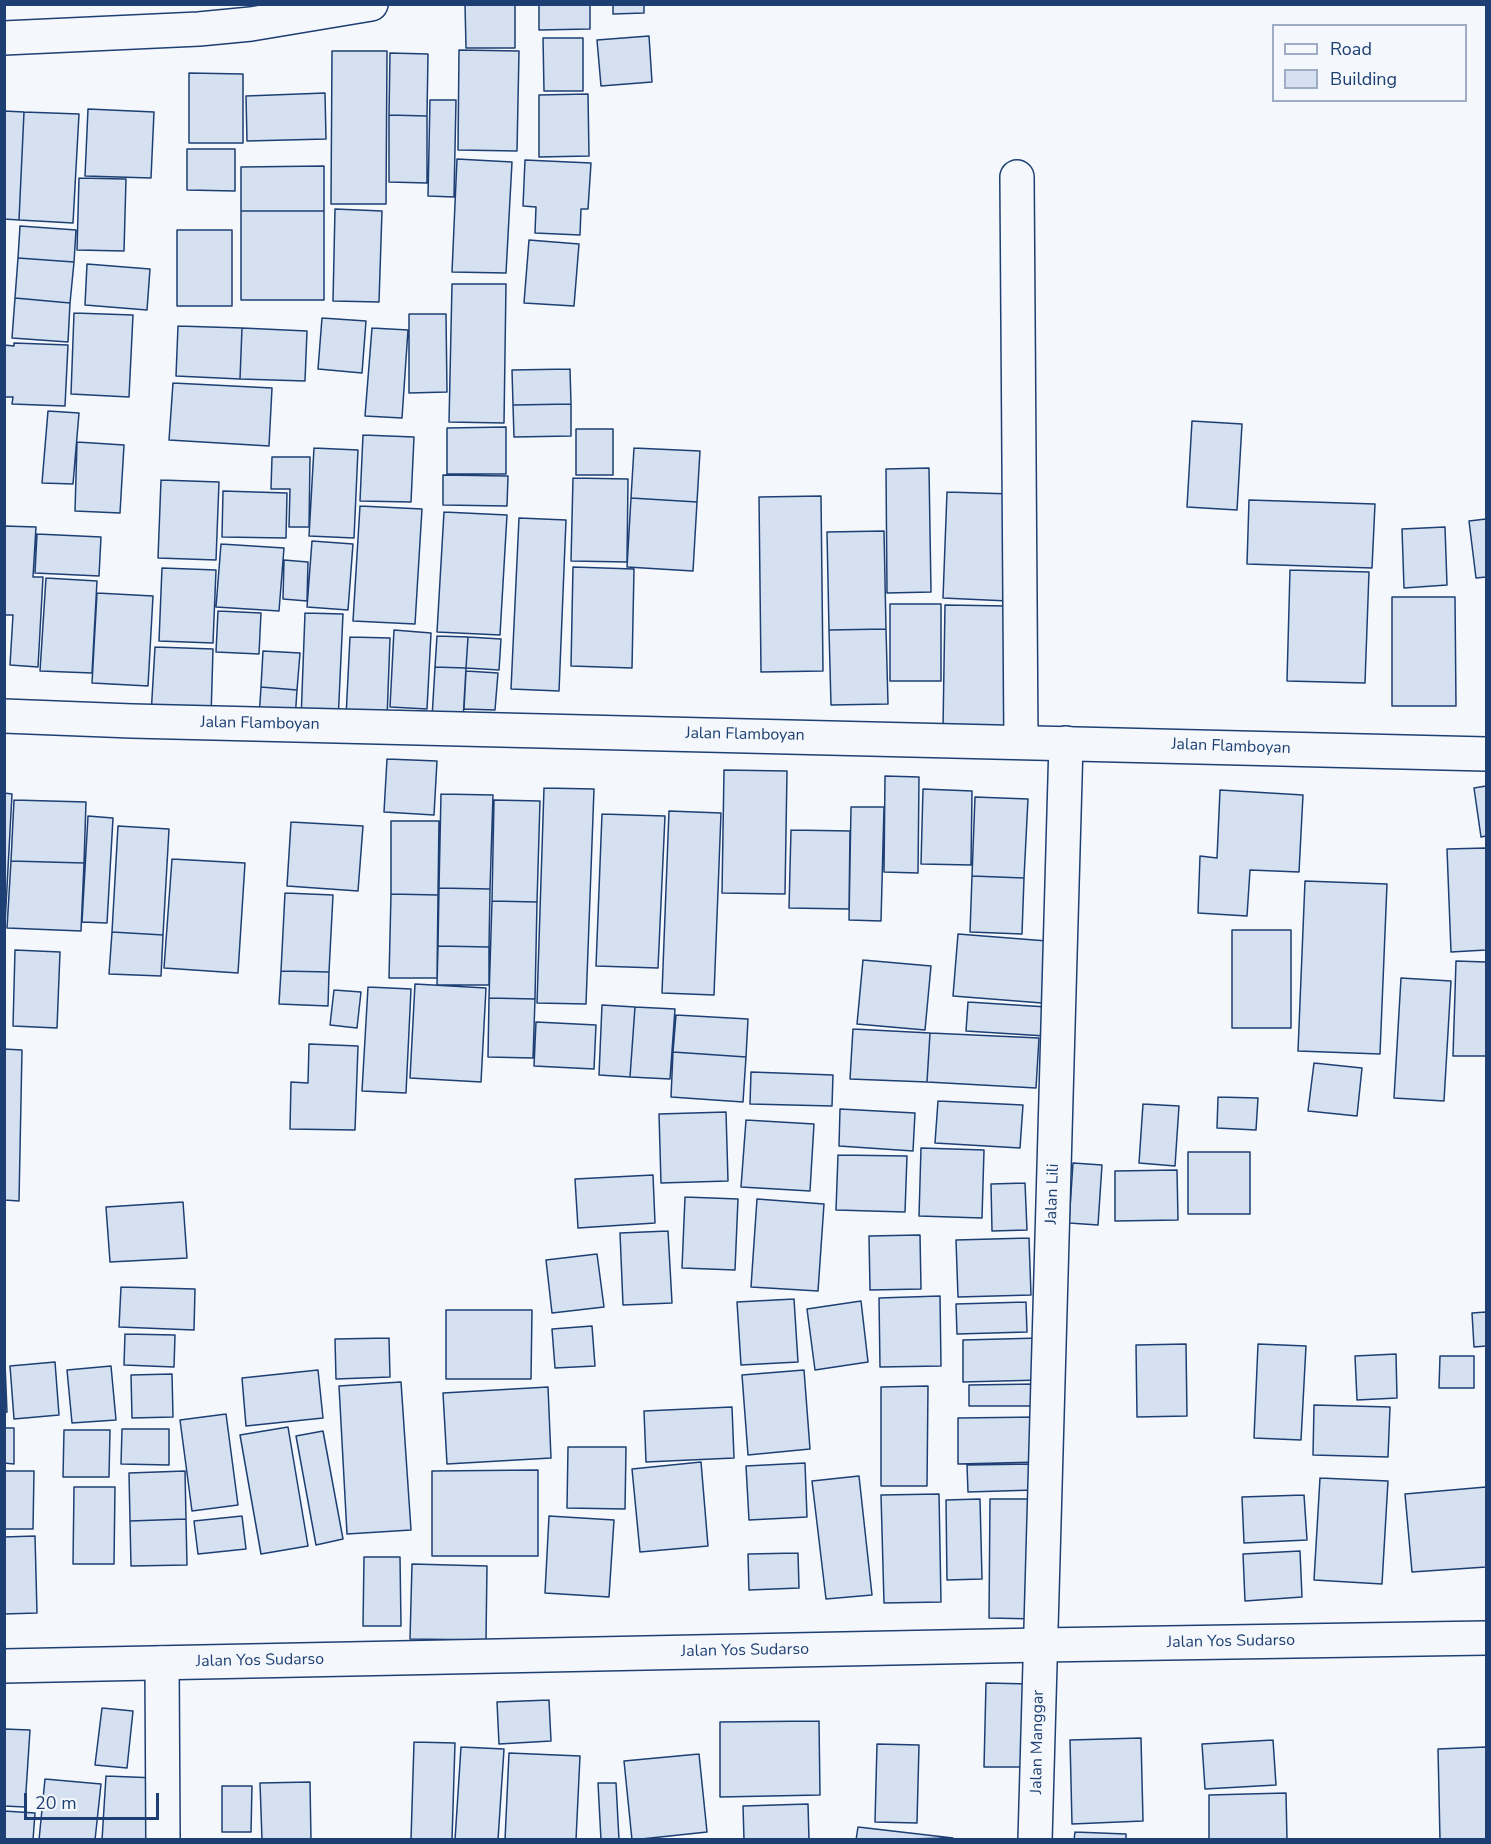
<!DOCTYPE html>
<html>
<head>
<meta charset="utf-8">
<style>
	body { margin:0 }
	#map { position:relative; width:1491px; height:1844px; overflow:hidden; background:#f4f7fb; font-family:"Nunito Sans",sans-serif }
	canvas { display:block }
	.frame { position:absolute; inset:0; border:6px solid #1d3f73; pointer-events:none }
	.legend { position:absolute; left:1272px; top:24px; width:195px; height:78px; box-sizing:border-box; background:#f4f7fb; border:2px solid #9eadc5; margin:0; padding:8px 10px; list-style:none; font-size:18px; color:#1d3f73 }
	.legend li { display:flex; align-items:center; gap:12px; height:30px }
	.legend b { width:30px; border:2px solid #9eadc5 }
	.scale { position:absolute; left:24px; top:1793px; width:135px; height:27px; box-sizing:border-box; border:3px solid #1d3f73; border-top:0; padding-left:8px; font-size:18px; line-height:21px; white-space:nowrap; color:#1d3f73; -webkit-text-stroke:4px #f4f7fb; paint-order:stroke }
</style>
</head>
<body>
<div id="map">
<canvas width="1491" height="1844"></canvas>
<div class="frame"></div>
<ul class="legend">
<li><b style="height:8px;background:#f4f7fb"></b>Road</li>
<li><b style="height:16px;background:#d5e0f0"></b>Building</li>
</ul>
<div class="scale">20 m</div>
</div>
<script>
const c = document.querySelector('canvas').getContext('2d');
c.lineJoin = 'round';
function fillPath(path, color) {
  c.fillStyle = color;
  c.fill(path, 'evenodd');
}
function shape(rows) {
  const path = new Path2D();
  for (const r of rows) {
    path.moveTo(r[0], r[1]);
    for (let i = 2; i < r.length; i += 2) path.lineTo(r[i], r[i + 1]);
  }
  return path;
}
function stroke(path, color, width, dash) {
  c.strokeStyle = color;
  c.lineWidth = width;
  c.lineCap = dash ? 'butt' : 'round';
  c.setLineDash(dash || []);
  c.stroke(path);
}
function write(font, color, halo, rows, align = 'center') {
  c.font = font + ' "Nunito Sans",sans-serif';
  c.lineWidth = 4.5;
  c.setLineDash([]);
  c.textBaseline = 'middle';
  c.strokeStyle = halo;
  c.fillStyle = color;
  for (const [text, x, y, turn = 0] of rows) {
    c.save();
    c.translate(x, y);
    c.rotate((+turn || 0) * Math.PI / 180);
    c.textAlign = isNaN(turn) ? turn : align;
    if (halo) c.strokeText(text, 0, 0);
    c.fillText(text, 0, 0);
    c.restore();
  }
}
const building = shape([
	[465,4,515,4,515,48,466,48,465,4],
	[539,4,590,4,590,29,539,30,539,4],
	[613,4,644,4,644,13,613,14,613,4],
	[649,36,652,82,601,86,597,40,649,36],
	[543,38,583,38,583,91,544,91,543,38],
	[459,50,519,51,517,151,458,150,459,50],
	[332,51,387,51,386,204,331,204,332,51],
	[390,53,428,54,427,116,389,115,390,53],
	[189,73,243,74,243,143,189,143,189,73],
	[325,93,326,139,247,141,246,96,325,93],
	[588,94,589,156,539,157,539,95,588,94],
	[430,100,456,100,454,197,428,196,430,100],
	[88,109,154,112,151,178,85,176,88,109],
	[4,111,24,112,19,220,4,219,4,111],
	[24,112,79,114,73,223,19,220,24,112],
	[389,115,427,116,427,183,389,182,389,115],
	[187,149,235,149,235,191,187,190,187,149],
	[457,159,512,162,506,273,452,272,457,159],
	[525,160,591,163,588,209,581,209,580,235,535,233,536,207,523,206,525,160],
	[324,166,324,211,241,211,241,167,324,166],
	[79,178,126,179,124,251,77,250,79,178],
	[335,209,382,211,379,302,333,301,335,209],
	[241,211,324,211,324,300,241,300,241,211],
	[20,226,76,230,74,262,18,258,20,226],
	[177,230,232,230,232,306,177,306,177,230],
	[529,240,579,244,574,306,524,303,529,240],
	[18,258,74,262,70,303,15,298,18,258],
	[87,264,150,269,147,310,85,305,87,264],
	[452,284,506,284,504,423,449,422,452,284],
	[15,298,70,303,68,342,12,338,15,298],
	[74,313,133,315,129,397,71,394,74,313],
	[409,314,446,314,447,392,409,393,409,314],
	[322,318,366,321,362,373,318,369,322,318],
	[178,326,242,328,240,379,176,376,178,326],
	[242,328,307,331,305,381,240,379,242,328],
	[372,328,408,330,402,418,365,416,372,328],
	[14,343,68,345,65,406,12,404,13,397,4,397,4,345,14,346,14,343],
	[570,369,571,404,513,405,512,370,570,369],
	[173,383,272,388,269,446,169,440,173,383],
	[571,404,571,436,514,437,513,405,571,404],
	[48,411,79,413,73,484,42,483,48,411],
	[1192,421,1242,424,1237,510,1187,507,1192,421],
	[506,427,506,474,447,474,447,428,506,427],
	[576,429,613,429,613,475,576,475,576,429],
	[363,435,414,437,411,502,360,501,363,435],
	[77,442,124,445,120,513,75,511,77,442],
	[314,448,358,450,354,538,309,536,314,448],
	[634,448,700,451,697,502,631,498,634,448],
	[272,457,310,457,309,527,289,527,290,489,271,489,272,457],
	[929,468,931,592,887,593,886,469,929,468],
	[443,475,508,476,507,506,443,505,443,475],
	[573,478,628,479,627,562,571,561,573,478],
	[161,480,219,482,216,560,158,558,161,480],
	[223,491,287,493,286,538,222,537,223,491],
	[947,492,1012,494,1008,601,943,598,947,492],
	[821,496,823,671,761,672,759,497,821,496],
	[631,498,697,502,693,571,627,567,631,498],
	[1249,500,1375,504,1372,568,1247,564,1249,500],
	[360,506,422,509,415,624,353,621,360,506],
	[444,512,507,515,500,635,437,632,444,512],
	[519,518,566,520,559,691,511,689,519,518],
	[1486,519,1486,577,1476,578,1469,521,1486,519],
	[4,526,36,527,33,577,43,577,38,667,10,665,13,615,4,615,4,526],
	[1445,527,1447,585,1404,588,1402,529,1445,527],
	[884,531,886,629,829,630,827,532,884,531],
	[37,534,101,537,99,576,35,573,37,534],
	[312,541,353,544,348,610,307,607,312,541],
	[221,544,284,548,279,611,216,607,221,544],
	[284,560,308,562,307,601,283,599,284,560],
	[573,567,634,569,632,668,571,666,573,567],
	[162,568,216,570,213,643,159,641,162,568],
	[1290,570,1369,572,1365,683,1287,681,1290,570],
	[46,578,97,581,92,673,40,671,46,578],
	[97,593,153,596,148,686,92,683,97,593],
	[1392,597,1455,597,1456,706,1392,706,1392,597],
	[890,604,941,604,941,681,890,681,890,604],
	[945,605,1007,606,1006,729,943,728,945,605],
	[218,611,261,613,259,654,216,652,218,611],
	[305,613,343,614,338,722,301,720,305,613],
	[886,629,888,704,831,705,829,630,886,629],
	[394,630,431,633,427,709,390,707,394,630],
	[437,636,468,637,466,668,435,667,437,636],
	[350,637,390,638,387,719,346,717,350,637],
	[468,637,501,639,499,670,466,668,468,637],
	[155,647,213,649,211,717,151,715,155,647],
	[263,651,300,653,297,690,261,687,263,651],
	[435,667,466,668,463,720,432,718,435,667],
	[466,671,498,673,495,710,464,709,466,671],
	[261,687,297,690,295,720,259,718,261,687],
	[387,759,437,761,434,815,384,812,387,759],
	[724,770,787,771,785,894,722,893,724,770],
	[885,776,919,777,918,873,884,872,885,776],
	[1486,786,1486,836,1481,837,1474,788,1486,786],
	[544,788,594,789,586,1004,537,1003,544,788],
	[923,789,972,791,971,865,921,864,923,789],
	[1220,790,1303,795,1299,872,1250,870,1247,916,1198,913,1200,856,1217,858,1220,790],
	[4,793,12,794,4,943,4,793],
	[441,794,493,795,490,889,439,888,441,794],
	[975,797,1028,799,1024,878,972,876,975,797],
	[14,800,86,802,84,863,11,861,14,800],
	[494,800,540,801,537,902,492,901,494,800],
	[851,807,884,807,881,921,849,920,851,807],
	[669,811,721,813,714,995,662,993,669,811],
	[602,814,665,816,658,968,596,966,602,814],
	[88,816,113,818,107,923,82,922,88,816],
	[391,821,439,821,438,895,391,894,391,821],
	[291,822,363,826,358,891,287,886,291,822],
	[118,826,169,829,163,935,112,932,118,826],
	[791,830,850,831,849,909,789,908,791,830],
	[1486,848,1486,950,1451,952,1447,849,1486,848],
	[172,859,245,863,238,973,164,968,172,859],
	[11,861,84,863,81,931,7,928,11,861],
	[972,876,1024,878,1022,934,970,932,972,876],
	[1305,881,1387,884,1380,1054,1298,1051,1305,881],
	[439,888,490,889,489,947,438,946,439,888],
	[285,893,333,895,329,972,281,971,285,893],
	[391,894,438,895,437,978,389,978,391,894],
	[492,901,537,902,535,999,489,998,492,901],
	[1232,930,1291,930,1291,1028,1232,1028,1232,930],
	[112,932,163,935,161,976,109,974,112,932],
	[958,934,1047,941,1042,1003,953,996,958,934],
	[438,946,489,947,489,985,437,985,438,946],
	[15,950,60,952,57,1028,13,1026,15,950],
	[863,960,931,966,925,1030,857,1024,863,960],
	[1456,961,1486,962,1486,1056,1453,1056,1456,961],
	[281,971,329,972,328,1006,279,1004,281,971],
	[1401,978,1451,981,1444,1101,1394,1098,1401,978],
	[415,984,486,988,481,1082,410,1078,415,984],
	[368,987,411,989,406,1093,362,1091,368,987],
	[334,990,361,992,357,1028,330,1025,334,990],
	[489,998,535,999,533,1058,488,1057,489,998],
	[968,1002,1047,1007,1045,1036,966,1031,968,1002],
	[602,1005,635,1007,630,1077,599,1075,602,1005],
	[635,1007,675,1009,670,1079,630,1077,635,1007],
	[676,1015,748,1019,746,1057,673,1052,676,1015],
	[536,1022,596,1025,594,1069,534,1066,536,1022],
	[853,1029,930,1033,927,1082,850,1079,853,1029],
	[930,1033,1039,1038,1036,1088,927,1082,930,1033],
	[309,1044,358,1046,355,1130,290,1129,291,1082,308,1083,309,1044],
	[4,1049,22,1050,19,1201,4,1200,4,1049],
	[673,1052,746,1057,743,1102,671,1097,673,1052],
	[1314,1063,1362,1068,1357,1116,1308,1111,1314,1063],
	[751,1072,833,1075,832,1106,750,1104,751,1072],
	[1218,1097,1258,1098,1256,1130,1217,1128,1218,1097],
	[938,1101,1023,1105,1020,1148,935,1143,938,1101],
	[1143,1104,1179,1106,1175,1166,1139,1163,1143,1104],
	[840,1109,915,1113,913,1151,839,1146,840,1109],
	[726,1112,728,1181,661,1183,659,1114,726,1112],
	[746,1120,814,1124,810,1191,741,1187,746,1120],
	[921,1148,984,1150,982,1218,919,1216,921,1148],
	[1188,1152,1250,1152,1250,1214,1188,1214,1188,1152],
	[838,1155,907,1156,905,1212,836,1210,838,1155],
	[1073,1163,1102,1165,1098,1225,1069,1223,1073,1163],
	[1177,1170,1178,1220,1115,1221,1115,1171,1177,1170],
	[653,1175,655,1223,578,1228,575,1179,653,1175],
	[1025,1183,1027,1230,992,1231,991,1184,1025,1183],
	[685,1197,738,1199,735,1270,682,1268,685,1197],
	[757,1199,824,1204,818,1291,751,1287,757,1199],
	[183,1202,187,1258,110,1262,106,1207,183,1202],
	[668,1231,672,1303,623,1305,620,1233,668,1231],
	[920,1235,921,1289,870,1290,869,1236,920,1235],
	[1029,1238,1031,1295,958,1297,956,1240,1029,1238],
	[597,1254,604,1307,552,1313,546,1260,597,1254],
	[121,1287,195,1289,194,1330,119,1327,121,1287],
	[940,1296,941,1366,880,1367,879,1298,940,1296],
	[794,1299,798,1362,741,1365,737,1302,794,1299],
	[861,1301,868,1362,815,1370,807,1309,861,1301],
	[1026,1302,1027,1332,957,1334,956,1304,1026,1302],
	[446,1310,532,1310,531,1379,446,1379,446,1310],
	[1486,1312,1486,1346,1474,1347,1472,1313,1486,1312],
	[592,1326,595,1366,555,1368,552,1329,592,1326],
	[125,1334,175,1335,174,1367,124,1365,125,1334],
	[4,1338,7,1412,4,1413,4,1338],
	[389,1338,390,1377,336,1379,335,1339,389,1338],
	[1040,1338,1041,1380,963,1382,963,1340,1040,1338],
	[1186,1344,1187,1416,1137,1417,1136,1345,1186,1344],
	[1258,1344,1306,1346,1301,1440,1254,1438,1258,1344],
	[1396,1354,1397,1398,1357,1400,1355,1356,1396,1354],
	[1440,1356,1474,1356,1474,1388,1439,1388,1440,1356],
	[55,1362,59,1415,14,1419,10,1366,55,1362],
	[111,1366,116,1420,72,1423,67,1370,111,1366],
	[318,1370,323,1418,246,1426,242,1378,318,1370],
	[804,1370,810,1449,748,1455,742,1375,804,1370],
	[172,1374,173,1417,132,1418,131,1375,172,1374],
	[401,1382,411,1530,347,1534,339,1386,401,1382],
	[1036,1384,1036,1406,969,1406,969,1385,1036,1384],
	[928,1386,927,1486,881,1486,881,1387,928,1386],
	[548,1387,551,1458,447,1464,443,1393,548,1387],
	[1314,1405,1390,1407,1388,1457,1313,1455,1314,1405],
	[732,1407,734,1458,646,1462,644,1411,732,1407],
	[226,1414,238,1505,192,1511,180,1420,226,1414],
	[1039,1417,1039,1462,958,1464,958,1418,1039,1417],
	[288,1427,308,1546,261,1554,240,1435,288,1427],
	[4,1428,14,1428,14,1464,4,1463,4,1428],
	[122,1429,169,1429,169,1465,121,1464,122,1429],
	[64,1430,110,1430,109,1477,63,1477,64,1430],
	[323,1431,343,1539,316,1545,296,1436,323,1431],
	[568,1447,626,1447,625,1509,567,1508,568,1447],
	[701,1462,708,1546,640,1552,632,1469,701,1462],
	[805,1463,807,1517,749,1520,746,1466,805,1463],
	[1034,1464,1034,1490,968,1492,967,1465,1034,1464],
	[538,1470,538,1556,432,1556,432,1471,538,1470],
	[4,1471,34,1471,33,1529,4,1529,4,1471],
	[185,1471,186,1519,130,1521,129,1473,185,1471],
	[859,1476,872,1595,826,1599,812,1481,859,1476],
	[1320,1478,1388,1481,1382,1584,1314,1580,1320,1478],
	[74,1487,115,1487,114,1564,73,1564,74,1487],
	[1486,1487,1486,1567,1412,1572,1405,1494,1486,1487],
	[939,1494,941,1602,884,1603,881,1495,939,1494],
	[1304,1495,1307,1540,1244,1543,1242,1497,1304,1495],
	[980,1499,982,1579,947,1580,946,1500,980,1499],
	[990,1499,1038,1499,1038,1619,989,1618,990,1499],
	[242,1516,246,1549,198,1554,194,1521,242,1516],
	[549,1516,614,1520,609,1597,545,1593,549,1516],
	[186,1519,187,1565,131,1566,130,1521,186,1519],
	[35,1536,37,1613,4,1614,4,1537,35,1536],
	[1300,1551,1302,1597,1245,1601,1243,1554,1300,1551],
	[798,1553,799,1588,749,1590,748,1554,798,1553],
	[364,1557,400,1557,401,1626,363,1626,364,1557],
	[412,1564,487,1566,486,1640,410,1639,412,1564],
	[986,1683,1031,1684,1030,1767,984,1767,986,1683],
	[549,1700,551,1741,499,1744,497,1702,549,1700],
	[102,1708,133,1711,127,1768,95,1765,102,1708],
	[819,1721,820,1795,720,1797,720,1722,819,1721],
	[4,1729,30,1730,25,1807,4,1806,4,1729],
	[1141,1738,1143,1821,1072,1824,1070,1740,1141,1738],
	[1273,1740,1276,1785,1205,1789,1202,1744,1273,1740],
	[414,1742,455,1743,452,1840,411,1840,414,1742],
	[877,1744,919,1745,917,1823,875,1822,877,1744],
	[461,1747,504,1749,498,1840,455,1840,461,1747],
	[1486,1747,1486,1840,1440,1840,1438,1749,1486,1747],
	[509,1753,580,1756,576,1840,505,1840,509,1753],
	[699,1754,707,1832,632,1840,624,1761,699,1754],
	[106,1776,157,1778,154,1840,102,1840,106,1776],
	[45,1779,101,1784,95,1840,39,1840,45,1779],
	[310,1782,311,1840,262,1840,260,1783,310,1782],
	[598,1783,616,1783,619,1840,601,1840,598,1783],
	[222,1786,252,1786,251,1832,222,1832,222,1786],
	[1286,1793,1287,1840,1209,1840,1209,1795,1286,1793],
	[808,1804,809,1840,744,1840,743,1806,808,1804],
	[4,1811,35,1813,33,1840,4,1840,4,1811],
	[858,1827,953,1838,856,1840,858,1827],
	[1075,1832,1126,1834,1126,1840,1074,1840,1075,1832]
]);
fillPath(building, '#d5e0f0');
stroke(building, '#1d3f73', 1.5);
const street = shape([
	[4,38,199,29,251,24,371,4],
	[1017,177,1021,742],
	[162,1663,163,1840],
	[1035,1840,1066,743]
]);
const secondary = shape([
	[4,716,132,721,1486,754],
	[4,1666,1040,1645,1486,1638]
]);
stroke(street, '#1d3f73', 36);
stroke(secondary, '#1d3f73', 36);
stroke(street, '#f4f7fb', 33);
stroke(secondary, '#f4f7fb', 33);
write('16px', '#1d3f73', '#f4f7fb', [
	["Jalan Flamboyan",260,724,1],
	["Jalan Flamboyan",745,735,1],
	["Jalan Flamboyan",1231,747,2],
	["Jalan Lili",1053,1194,-88],
	["Jalan Yos Sudarso",1231,1642,-1],
	["Jalan Yos Sudarso",745,1651,-1],
	["Jalan Yos Sudarso",260,1661,-1],
	["Jalan Manggar",1038,1742,-89]
]);
</script>
</body>
</html>
